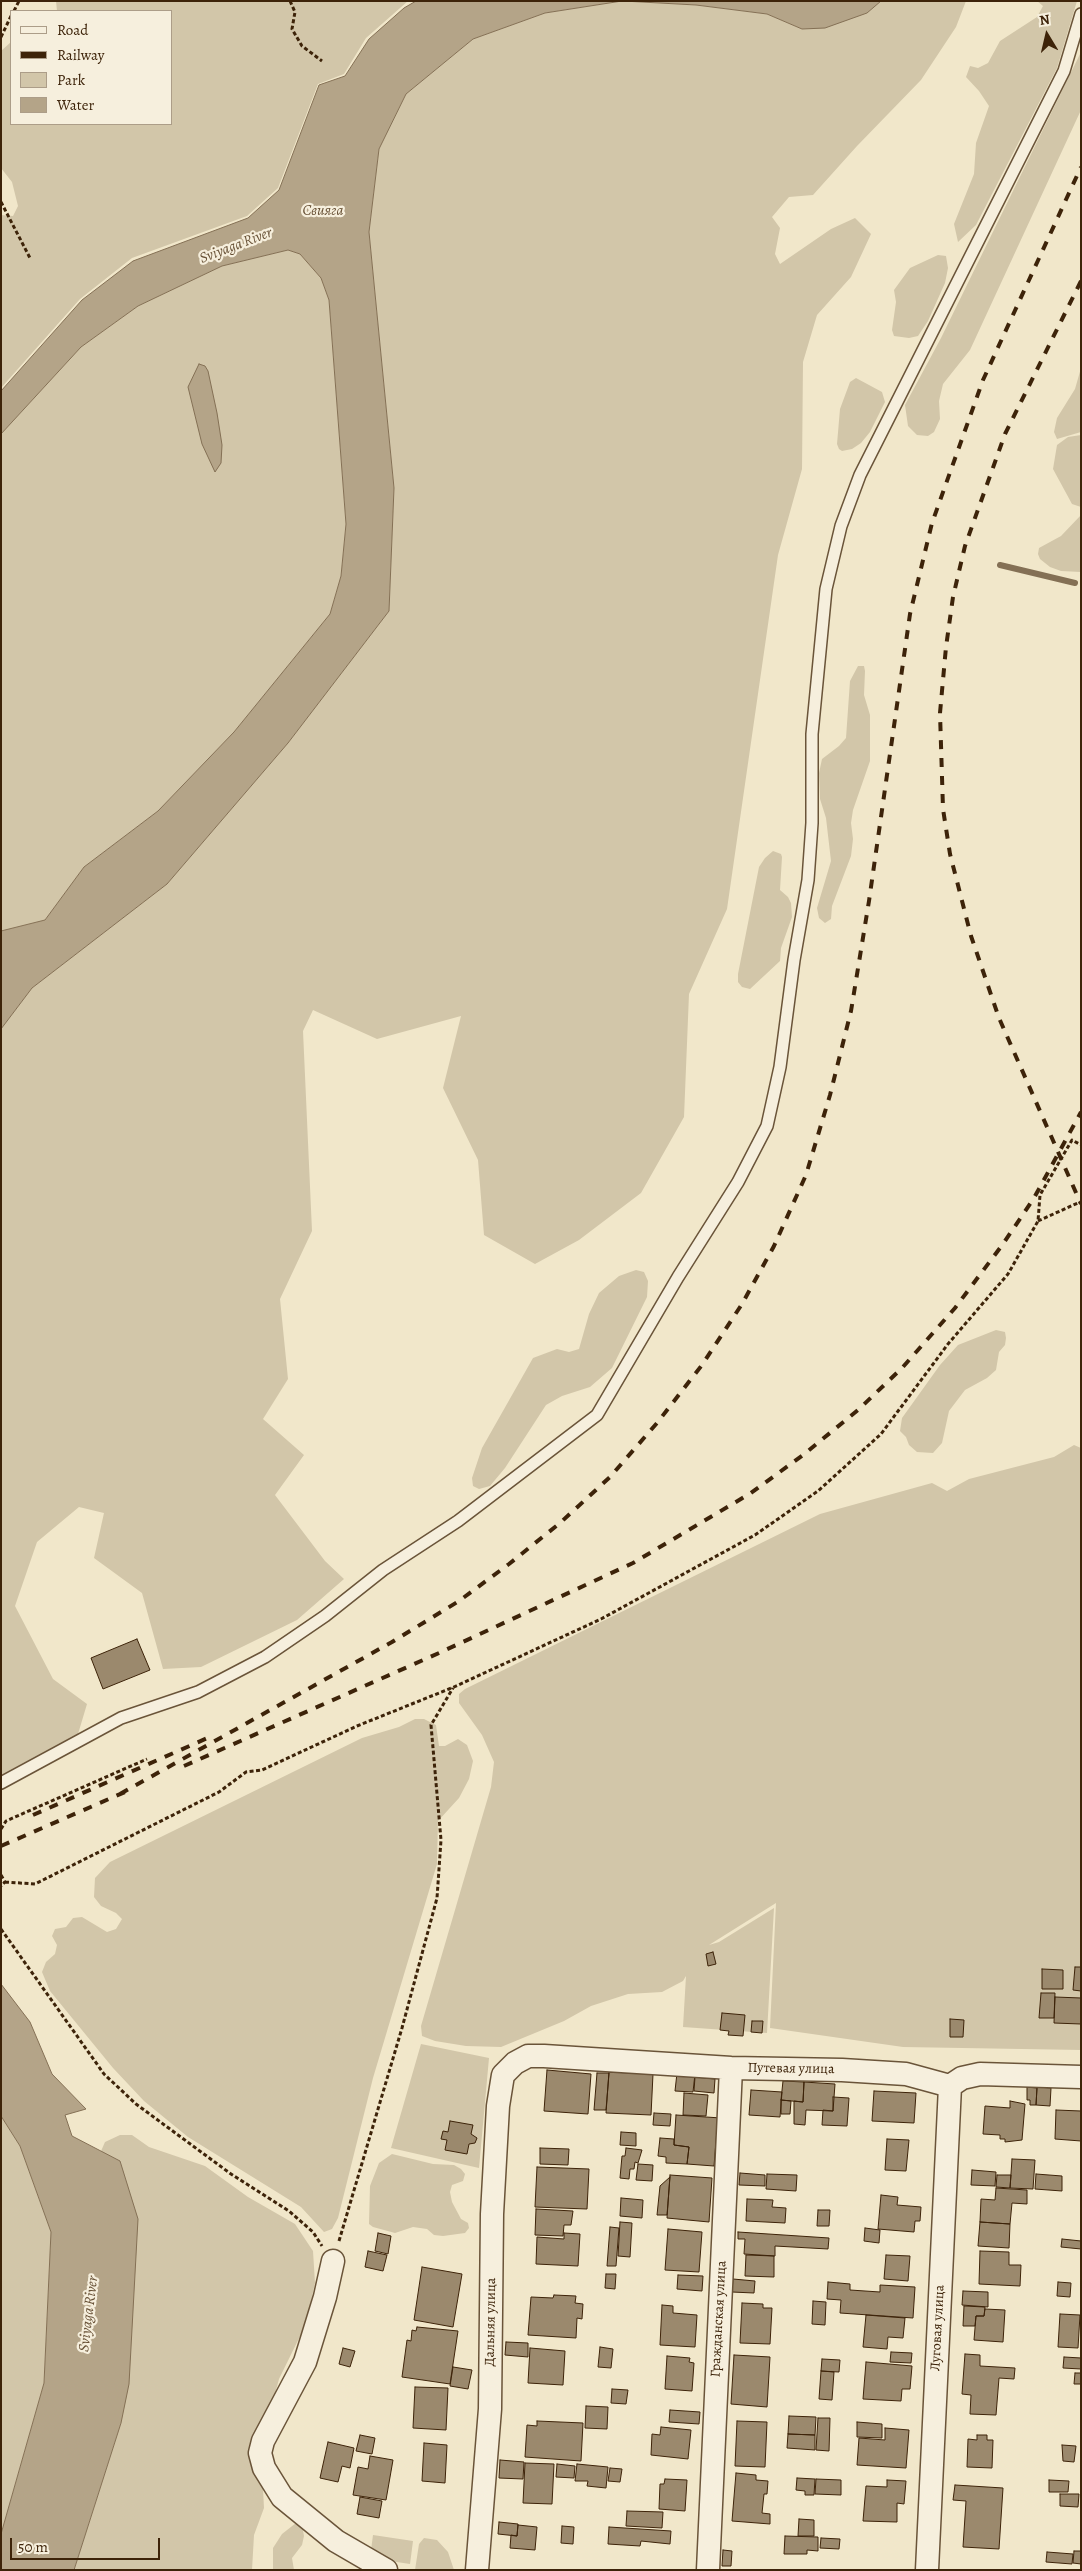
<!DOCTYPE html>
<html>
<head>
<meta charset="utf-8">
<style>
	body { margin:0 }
	#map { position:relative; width:1082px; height:2571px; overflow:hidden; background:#f1e7ca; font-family:Alegreya,serif }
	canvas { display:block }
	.frame { position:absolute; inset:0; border:2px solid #3d2309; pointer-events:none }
	.legend { position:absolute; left:10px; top:10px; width:162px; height:115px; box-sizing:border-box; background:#f6efdd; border:1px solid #ac9d88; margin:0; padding:6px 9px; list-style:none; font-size:15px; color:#3d2309 }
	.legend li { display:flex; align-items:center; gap:10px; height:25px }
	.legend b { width:25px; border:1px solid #ac9d88 }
	.north { position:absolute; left:1022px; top:10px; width:50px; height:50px; -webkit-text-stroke:4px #f6efdd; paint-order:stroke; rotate:351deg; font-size:14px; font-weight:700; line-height:20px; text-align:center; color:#3d2309 }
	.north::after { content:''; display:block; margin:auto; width:18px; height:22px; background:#3d2309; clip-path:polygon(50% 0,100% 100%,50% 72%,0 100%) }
	.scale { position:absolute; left:10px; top:2538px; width:150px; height:22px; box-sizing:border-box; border:2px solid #3d2309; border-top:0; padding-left:6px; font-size:15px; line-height:18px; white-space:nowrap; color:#3d2309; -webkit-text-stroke:4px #f6efdd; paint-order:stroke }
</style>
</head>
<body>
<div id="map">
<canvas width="1082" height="2571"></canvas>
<div class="frame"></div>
<ul class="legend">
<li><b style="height:6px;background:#f6efdd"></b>Road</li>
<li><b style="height:6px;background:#3d2309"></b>Railway</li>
<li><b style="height:14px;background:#d2c6a9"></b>Park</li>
<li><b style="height:14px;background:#b4a488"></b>Water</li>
</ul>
<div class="north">N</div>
<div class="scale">50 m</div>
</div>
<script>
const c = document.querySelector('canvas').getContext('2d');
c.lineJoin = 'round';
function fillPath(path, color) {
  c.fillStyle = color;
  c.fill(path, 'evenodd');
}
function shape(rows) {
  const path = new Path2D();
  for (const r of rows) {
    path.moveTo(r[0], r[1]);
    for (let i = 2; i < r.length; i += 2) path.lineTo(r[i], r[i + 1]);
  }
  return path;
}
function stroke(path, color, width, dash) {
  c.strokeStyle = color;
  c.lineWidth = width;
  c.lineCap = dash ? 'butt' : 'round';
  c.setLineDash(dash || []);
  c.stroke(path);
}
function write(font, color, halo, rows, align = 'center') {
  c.font = font + ' Alegreya,serif';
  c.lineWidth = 4.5;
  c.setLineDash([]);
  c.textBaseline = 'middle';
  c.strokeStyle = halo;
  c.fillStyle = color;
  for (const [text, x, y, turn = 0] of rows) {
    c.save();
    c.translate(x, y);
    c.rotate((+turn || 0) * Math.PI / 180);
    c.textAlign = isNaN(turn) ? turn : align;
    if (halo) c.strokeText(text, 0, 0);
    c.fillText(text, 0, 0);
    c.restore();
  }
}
fillPath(shape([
	[56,1,408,1,366,38,344,74,318,84,278,188,247,216,132,258,80,299,1,388,1,215,13,216,18,206,12,182,1,168,1,51,11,42,11,124,171,124,171,11,57,11],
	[622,1,696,5,767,14,802,29,867,13,881,1,966,1,956,27,921,80,857,146,813,195,789,197,772,217,780,228,775,254,780,264,831,229,855,218,871,234,851,277,817,315,803,362,802,469,778,555,727,909,689,994,684,1117,641,1193,579,1240,535,1264,484,1235,478,1160,443,1088,461,1016,377,1039,313,1010,303,1031,312,1231,280,1299,288,1379,263,1419,304,1455,275,1495,325,1561,344,1579,297,1620,201,1667,163,1669,142,1593,94,1558,104,1513,79,1507,37,1542,15,1606,53,1679,87,1704,78,1734,1,1780,1,1029,32,988,167,884,288,743,389,611,394,488,369,232,379,149,406,94,473,39,545,13],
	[1037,1,1077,1,1057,68,976,225,958,242,954,224,974,174,976,143,989,106,979,91,966,77,970,66,978,68,988,63,1000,41,1037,17,1043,6],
	[1081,52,1081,110,970,350,943,384,939,401,940,419,934,432,928,436,917,435,908,426,905,405,941,338],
	[288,250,300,254,321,278,329,300,346,524,341,576,330,614,234,732,158,811,84,867,45,920,1,931,1,434,81,347,138,306,222,266],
	[938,255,946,256,948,268,945,283,928,321,918,336,909,338,894,336,892,330,896,302,894,290,910,268],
	[1081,368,1081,432,1057,439,1054,432,1057,418,1075,389],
	[856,378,882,392,885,402,870,432,861,443,852,449,842,451,839,449,837,444,840,409,850,382],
	[1081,435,1081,507,1072,504,1053,469,1057,445,1068,437],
	[1081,515,1081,572,1061,571,1050,567,1040,559,1038,554,1039,548,1061,536],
	[858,666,864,666,865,671,864,695,870,715,870,761,853,810,851,823,853,839,851,856,832,906,831,919,825,923,819,918,817,908,831,861,826,818,820,799,819,773,822,759,839,746,846,738,850,681],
	[773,851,781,854,782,857,780,890,788,897,791,903,792,917,781,948,780,961,750,989,742,987,738,982,738,974,759,867,765,858],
	[636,1270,644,1272,648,1281,647,1297,612,1368,590,1387,562,1396,546,1405,505,1468,490,1486,479,1489,473,1486,472,1478,482,1448,533,1358,557,1349,569,1352,579,1349,589,1314,599,1293,619,1276],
	[996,1330,1005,1332,1006,1338,1005,1345,999,1352,996,1370,987,1378,965,1390,949,1411,942,1443,933,1453,917,1452,909,1445,906,1437,900,1431,902,1418,940,1365,958,1345],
	[1074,1445,1081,1448,1081,2050,903,2047,770,2028,776,1903,709,1945,719,1942,774,1908,767,2033,683,2027,686,1976,683,1981,662,1992,628,1994,591,2006,564,2021,501,2047,466,2046,435,2041,422,2036,421,2026,491,1787,494,1762,482,1735,459,1703,459,1694,465,1689,820,1514,932,1483,947,1491,969,1479,1054,1457],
	[415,1719,424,1719,436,1725,439,1746,445,1746,458,1739,467,1745,473,1761,469,1779,459,1798,438,1821,437,1864,373,2078,338,2218,332,2229,324,2232,301,2207,188,2137,144,2101,113,2068,50,1991,42,1972,46,1962,55,1954,57,1945,52,1936,55,1929,66,1927,73,1918,82,1917,107,1932,116,1929,122,1919,116,1913,101,1906,94,1897,95,1878,110,1862,362,1738,399,1727],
	[421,2044,489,2058,479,2168,391,2148],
	[1,2116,20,2146,51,2232,44,2383,1,2534],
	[120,2135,132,2135,149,2147,205,2166,248,2197,295,2224,313,2251,315,2283,306,2324,279,2379,273,2401,250,2442,252,2467,263,2489,264,2508,254,2535,252,2570,74,2570,121,2423,98,2158,105,2142],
	[392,2154,433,2164,454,2165,461,2169,465,2174,463,2181,452,2185,450,2192,452,2202,461,2219,468,2223,469,2228,465,2233,443,2236,434,2235,427,2229,413,2227,395,2233,373,2227,369,2224,370,2186,379,2163],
	[296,2523,302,2525,304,2536,302,2545,292,2558,294,2570,273,2570,273,2548,282,2534],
	[373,2535,413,2541,410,2564,370,2558],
	[424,2538,437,2540,448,2552,454,2570,415,2570,419,2544]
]), '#d2c6a9');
const water = shape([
	[416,1,622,1,545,13,473,39,406,94,379,149,369,232,394,488,389,611,288,743,167,884,32,988,1,1029,1,931,45,920,84,867,158,811,234,732,330,614,341,576,346,524,329,300,321,278,300,254,288,250,222,266,138,306,81,347,1,434,1,391,82,300,133,261,248,218,279,190,319,85,345,76,369,39,404,8,416,1],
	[623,1,881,1,867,13,825,28,802,29,767,14,696,5,623,1],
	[199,364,205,366,208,371,217,413,222,445,221,463,215,472,202,444,188,387,199,364],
	[1,1984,30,2022,52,2074,86,2109,65,2115,72,2136,120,2161,138,2219,129,2384,121,2423,74,2570,1,2570,1,2534,44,2383,51,2232,20,2146,1,2116,1,1984]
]);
fillPath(water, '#b4a488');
stroke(water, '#847055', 1);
stroke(shape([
	[1000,565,1075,583]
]), '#847055', 6);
const building = shape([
	[137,1639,150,1670,103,1689,91,1658,137,1639],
	[713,1952,716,1964,708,1966,706,1954,713,1952],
	[1075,1967,1081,1967,1081,1991,1073,1990,1075,1967],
	[1042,1969,1063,1970,1063,1989,1042,1989,1042,1969],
	[1041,1993,1055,1993,1054,2018,1039,2018,1041,1993],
	[1055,1997,1081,1998,1081,2024,1054,2023,1055,1997],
	[722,2013,745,2015,743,2036,728,2035,729,2031,720,2030,722,2013],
	[950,2019,964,2020,963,2037,950,2037,950,2019],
	[752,2021,763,2021,762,2033,751,2032,752,2021],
	[547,2070,591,2074,588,2114,544,2111,547,2070],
	[609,2072,653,2074,651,2115,606,2113,609,2072],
	[597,2073,609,2073,606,2110,594,2110,597,2073],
	[677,2073,695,2074,693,2092,675,2091,677,2073],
	[695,2077,715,2079,714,2093,694,2091,695,2077],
	[783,2081,804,2082,803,2102,781,2100,783,2081],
	[804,2082,835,2084,833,2111,806,2110,805,2125,794,2124,794,2101,803,2102,804,2082],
	[1027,2087,1037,2088,1036,2105,1030,2105,1030,2100,1027,2100,1027,2087],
	[1037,2087,1051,2088,1050,2106,1036,2105,1037,2087],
	[751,2090,782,2092,780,2117,749,2115,751,2090],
	[874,2091,916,2093,914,2123,872,2121,874,2091],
	[684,2093,708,2095,706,2116,683,2115,684,2093],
	[833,2097,849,2098,847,2126,822,2125,823,2110,833,2111,833,2097],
	[781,2100,791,2101,790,2114,781,2114,781,2100],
	[1010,2101,1025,2104,1022,2140,1005,2142,1005,2139,1000,2139,1000,2135,983,2134,985,2106,1010,2108,1010,2101],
	[1056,2110,1081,2111,1081,2141,1055,2139,1056,2110],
	[654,2113,671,2114,670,2126,653,2125,654,2113],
	[676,2115,721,2118,720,2129,717,2129,714,2166,687,2164,689,2147,674,2145,676,2115],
	[450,2121,473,2125,471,2134,477,2138,475,2143,469,2144,467,2154,445,2150,447,2140,441,2139,443,2131,448,2132,450,2121],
	[621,2132,636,2133,636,2146,620,2145,621,2132],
	[660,2138,674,2139,674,2145,689,2147,687,2164,666,2163,666,2157,658,2156,660,2138],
	[887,2139,909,2140,906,2171,885,2170,887,2139],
	[540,2148,569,2149,568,2165,540,2164,540,2148],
	[626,2148,642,2150,638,2163,635,2162,634,2169,630,2169,629,2179,620,2178,622,2156,625,2156,626,2148],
	[1012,2159,1035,2160,1033,2189,1010,2188,1012,2159],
	[638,2164,653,2165,652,2181,636,2180,638,2164],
	[537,2167,589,2169,587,2209,535,2207,537,2167],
	[972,2170,996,2172,995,2186,971,2185,972,2170],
	[740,2173,765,2175,765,2186,739,2185,740,2173],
	[767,2174,797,2175,796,2191,766,2189,767,2174],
	[1036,2174,1062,2176,1062,2191,1035,2189,1036,2174],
	[670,2175,712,2178,709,2222,667,2218,670,2175],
	[997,2175,1011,2175,1010,2188,996,2187,997,2175],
	[670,2177,667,2215,657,2215,660,2186,670,2177],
	[996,2188,1027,2190,1027,2204,1012,2203,1010,2224,980,2222,981,2199,995,2200,996,2188],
	[881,2195,898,2197,897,2205,921,2207,920,2221,915,2221,914,2232,878,2229,881,2195],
	[621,2198,643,2200,642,2218,620,2216,621,2198],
	[747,2199,773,2200,772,2207,786,2208,785,2223,746,2221,747,2199],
	[536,2209,573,2211,571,2225,564,2225,563,2236,535,2235,536,2209],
	[818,2210,830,2210,829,2226,817,2226,818,2210],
	[620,2222,632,2223,630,2257,618,2256,620,2222],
	[980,2222,1010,2224,1009,2248,978,2246,980,2222],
	[610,2227,619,2228,616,2266,607,2266,610,2227],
	[865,2228,880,2230,879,2243,864,2241,865,2228],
	[668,2229,702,2232,699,2272,665,2270,668,2229],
	[738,2232,829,2238,828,2249,775,2246,775,2256,744,2254,745,2239,738,2239,738,2232],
	[378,2233,391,2236,388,2254,375,2251,378,2233],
	[564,2233,580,2234,578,2266,536,2264,537,2237,564,2239,564,2233],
	[1062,2239,1081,2241,1081,2249,1061,2247,1062,2239],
	[368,2251,387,2255,383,2271,365,2267,368,2251],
	[980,2251,1009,2252,1009,2265,1021,2265,1020,2286,979,2284,980,2251],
	[746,2255,774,2256,774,2277,745,2276,746,2255],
	[886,2255,910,2256,908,2281,884,2279,886,2255],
	[422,2267,462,2274,453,2327,414,2320,422,2267],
	[606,2274,616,2274,615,2289,605,2288,606,2274],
	[678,2275,703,2276,702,2291,677,2289,678,2275],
	[733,2279,755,2281,754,2293,732,2292,733,2279],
	[828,2282,850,2284,850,2290,880,2292,880,2285,915,2287,913,2318,840,2313,841,2300,827,2299,828,2282],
	[1058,2282,1071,2283,1070,2297,1057,2296,1058,2282],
	[963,2291,988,2292,988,2307,962,2305,963,2291],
	[554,2295,576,2296,575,2303,583,2304,582,2319,577,2318,576,2338,528,2335,531,2297,553,2298,554,2295],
	[813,2301,826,2302,825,2325,812,2324,813,2301],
	[742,2303,763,2304,763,2308,772,2308,770,2344,740,2343,742,2303],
	[662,2305,673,2306,673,2313,697,2315,695,2347,660,2345,662,2305],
	[964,2306,985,2307,984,2316,976,2316,975,2326,963,2326,964,2306],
	[985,2309,1005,2310,1003,2342,974,2340,976,2316,984,2316,985,2309],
	[1060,2314,1080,2315,1078,2348,1058,2347,1060,2314],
	[866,2315,905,2318,903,2338,888,2337,887,2349,863,2347,866,2315],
	[417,2327,458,2331,450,2384,402,2377,407,2340,411,2341,412,2330,416,2331,417,2327],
	[506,2342,528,2343,528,2357,505,2355,506,2342],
	[600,2347,613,2349,611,2368,598,2367,600,2347],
	[343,2348,355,2351,350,2367,339,2364,343,2348],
	[530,2348,565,2351,563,2385,528,2383,530,2348],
	[891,2352,912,2353,911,2363,890,2362,891,2352],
	[965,2354,980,2355,980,2366,1015,2368,1014,2379,999,2378,996,2415,970,2414,971,2395,962,2394,965,2354],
	[734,2355,770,2357,767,2407,731,2404,734,2355],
	[667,2356,690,2358,689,2362,694,2363,692,2391,665,2389,667,2356],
	[1064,2357,1081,2358,1081,2369,1063,2368,1064,2357],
	[822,2359,840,2360,839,2372,821,2371,822,2359],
	[866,2362,912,2366,910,2389,902,2389,901,2401,863,2399,866,2362],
	[453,2367,472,2370,468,2389,450,2386,453,2367],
	[821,2371,834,2372,832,2400,819,2399,821,2371],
	[1075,2373,1081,2373,1081,2384,1074,2384,1075,2373],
	[415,2387,448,2388,446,2430,413,2428,415,2387],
	[612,2389,628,2390,626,2404,611,2403,612,2389],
	[586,2406,608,2407,607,2429,585,2428,586,2406],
	[670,2410,700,2412,699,2424,669,2422,670,2410],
	[789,2416,816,2417,815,2435,788,2434,789,2416],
	[818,2418,830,2418,829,2451,816,2450,818,2418],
	[537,2421,583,2423,581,2461,525,2457,527,2425,537,2426,537,2421],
	[737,2421,767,2422,765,2467,735,2466,737,2421],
	[857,2422,882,2424,882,2438,857,2437,857,2422],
	[661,2427,691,2430,688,2459,651,2455,652,2434,660,2435,661,2427],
	[885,2428,909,2430,906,2468,857,2465,859,2438,885,2440,885,2428],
	[788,2434,815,2435,815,2450,787,2448,788,2434],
	[360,2435,375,2438,372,2454,356,2451,360,2435],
	[977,2435,987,2435,987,2440,993,2440,992,2468,967,2467,968,2439,977,2440,977,2435],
	[328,2442,354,2448,350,2468,342,2466,338,2482,320,2478,328,2442],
	[424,2443,447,2445,445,2483,422,2481,424,2443],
	[1062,2445,1076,2446,1074,2462,1063,2461,1062,2445],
	[370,2456,393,2460,386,2500,353,2495,358,2467,368,2469,370,2456],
	[500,2460,524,2462,523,2479,499,2478,500,2460],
	[525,2463,554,2464,552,2504,523,2503,525,2463],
	[557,2464,575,2466,574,2478,556,2477,557,2464],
	[577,2464,608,2467,606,2488,587,2486,588,2481,575,2481,577,2464],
	[610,2468,622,2469,620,2482,608,2481,610,2468],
	[736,2473,756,2475,756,2480,768,2481,767,2494,764,2494,762,2513,770,2514,770,2524,732,2521,736,2473],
	[797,2478,815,2479,814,2495,805,2495,805,2491,796,2490,797,2478],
	[665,2479,687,2480,685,2511,659,2509,660,2484,664,2484,665,2479],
	[816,2479,841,2480,841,2495,815,2494,816,2479],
	[887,2480,906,2481,904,2504,897,2503,897,2522,863,2521,866,2486,887,2487,887,2480],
	[1049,2480,1069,2481,1068,2492,1049,2492,1049,2480],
	[955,2485,1003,2488,999,2549,963,2547,966,2501,953,2500,955,2485],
	[1060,2494,1079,2494,1078,2507,1060,2506,1060,2494],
	[360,2497,382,2501,379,2518,357,2514,360,2497],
	[627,2511,663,2512,662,2528,626,2526,627,2511],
	[799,2519,814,2520,814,2536,798,2536,799,2519],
	[499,2522,518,2524,517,2536,498,2534,499,2522],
	[518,2525,537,2527,535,2550,510,2548,511,2535,517,2536,518,2525],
	[562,2526,574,2527,573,2544,561,2543,562,2526],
	[609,2527,671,2531,670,2544,641,2541,640,2546,608,2544,609,2527],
	[785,2536,818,2537,818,2551,807,2550,807,2554,784,2554,785,2536],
	[821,2538,840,2539,839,2549,820,2548,821,2538],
	[723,2550,732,2551,731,2566,722,2566,723,2550],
	[1074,2551,1081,2551,1081,2564,1073,2563,1074,2551],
	[1047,2552,1073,2554,1072,2564,1046,2562,1047,2552]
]);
fillPath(building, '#9b896d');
stroke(building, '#3d2309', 1);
const lane = shape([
	[1,1783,121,1718,198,1692,265,1657,325,1616,383,1570,458,1521,597,1415,678,1277,738,1182,767,1126,780,1067,794,960,808,880,812,823,812,734,826,589,841,526,860,475,1064,71,1081,14]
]);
const street = shape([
	[333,2261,325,2297,305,2362,263,2441,260,2453,264,2468,282,2497,336,2541,386,2570],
	[477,2570,490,2409,492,2214,498,2106,503,2075,515,2063,528,2056,544,2056,731,2068,842,2070,906,2074,950,2086,962,2078,980,2074,1081,2077],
	[708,2570,731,2068],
	[927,2570,950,2086]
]);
stroke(lane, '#6a5439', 14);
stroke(street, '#6a5439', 25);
stroke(shape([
	[290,1,295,12,292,29,302,46,322,61],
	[14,11,19,1],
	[1,37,11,16],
	[1,202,30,258],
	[1038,1221,1080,1202],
	[1,1829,6,1821,147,1759],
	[1,1875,5,1882,1,1886],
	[5,1882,35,1884,219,1792,246,1772,262,1770,357,1726,454,1687,601,1619,755,1535,818,1491,881,1434,948,1344,1008,1274,1038,1221,1040,1195,1072,1140,1081,1145],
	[1,1929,104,2074,136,2104,231,2174,289,2211,313,2232,322,2246],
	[339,2241,402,2028,437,1898,441,1840,431,1725,453,1688]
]), '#3d2309', 3, [4, 2.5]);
stroke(lane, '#f6efdd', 11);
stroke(street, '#f6efdd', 22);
stroke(shape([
	[1081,281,1005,434,965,546,953,597,946,647,940,713,943,809,950,854,971,936,999,1018,1081,1204],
	[184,1766,439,1653,633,1563,751,1493,803,1455,858,1410,902,1368,955,1308,1003,1244,1034,1198,1081,1112],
	[120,1794,392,1642,459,1601,509,1564,560,1523,610,1477,657,1423,702,1365,742,1304,774,1246,806,1175,830,1095,851,1011,869,901,910,614,932,523,983,380,1081,167],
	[33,1815,212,1736],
	[1,1846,125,1792]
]), '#3d2309', 4, [9, 9]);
write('14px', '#3d2309', '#f6efdd', [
	["Путевая улица",791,2069,1],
	["Гражданская улица",719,2319,-87],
	["Дальняя улица",491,2322,-89],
	["Луговая улица",938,2328,-87]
]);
write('italic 15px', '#675035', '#f6efdd', [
	["Свияга",323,211],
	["Sviyaga River",236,246,-21],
	["Sviyaga River",89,2314,-83]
]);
</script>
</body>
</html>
